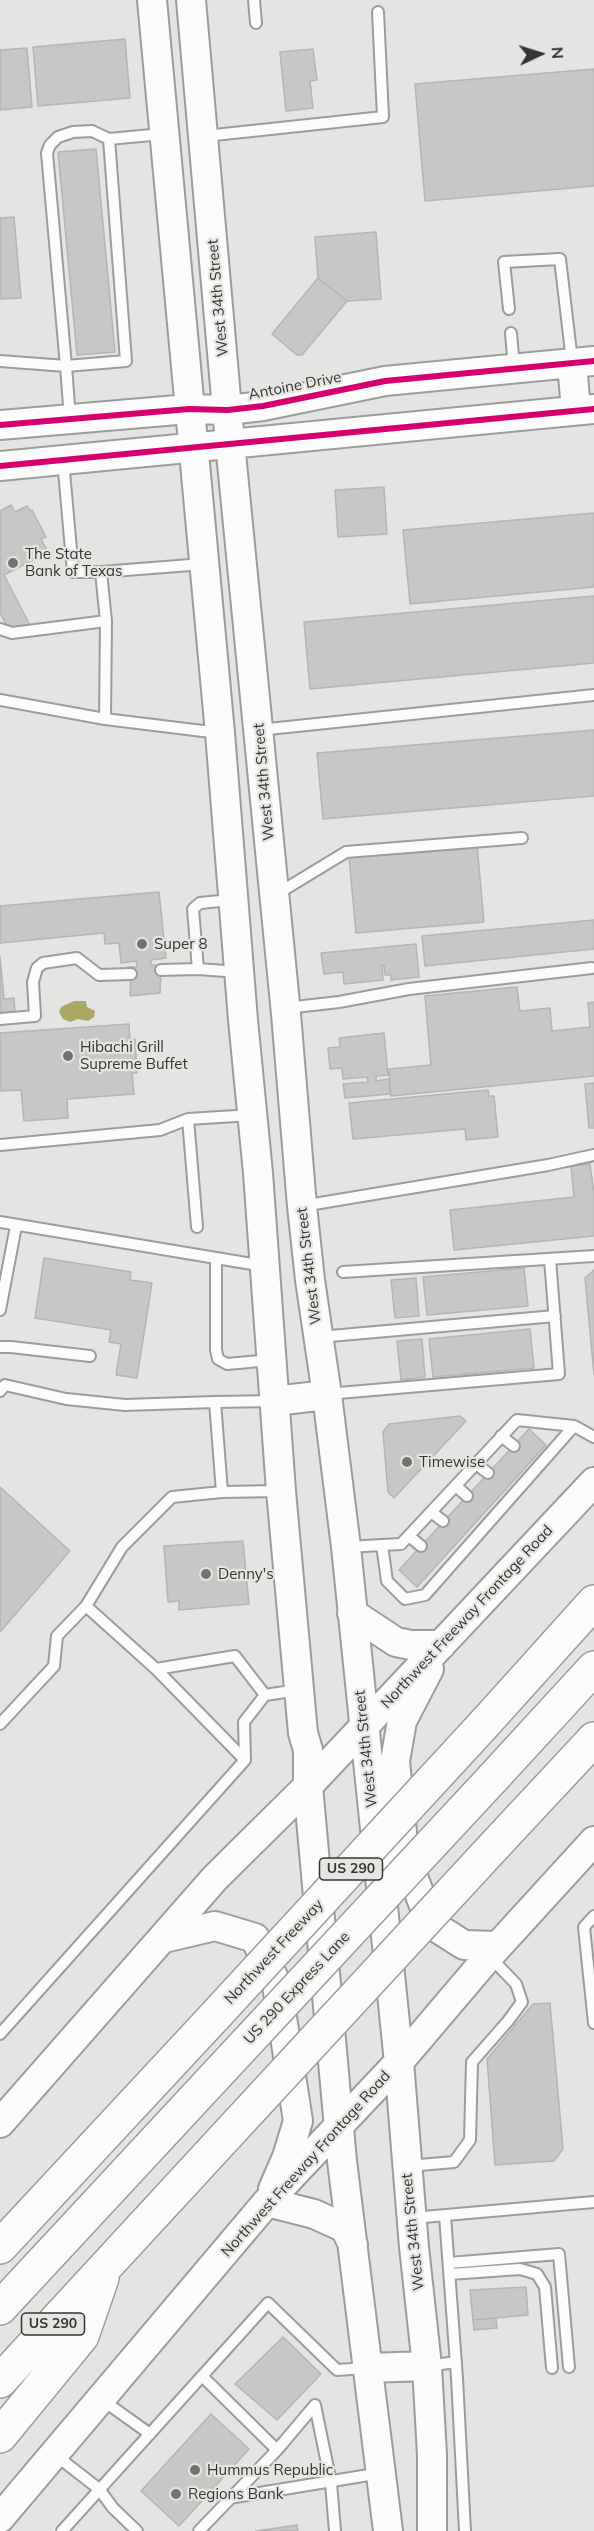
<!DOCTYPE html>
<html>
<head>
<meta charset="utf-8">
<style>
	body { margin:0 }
	#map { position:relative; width:594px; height:2531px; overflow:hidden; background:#e4e4e2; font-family:Mulish,sans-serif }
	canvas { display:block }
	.north { position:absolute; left:510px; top:24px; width:60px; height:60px; -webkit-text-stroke:4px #e5e5e1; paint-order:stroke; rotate:86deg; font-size:16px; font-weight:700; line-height:24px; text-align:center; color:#343433 }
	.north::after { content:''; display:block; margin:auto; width:21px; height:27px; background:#343433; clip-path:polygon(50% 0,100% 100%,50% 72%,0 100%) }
</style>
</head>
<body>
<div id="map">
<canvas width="594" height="2531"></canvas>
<div class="north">N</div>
</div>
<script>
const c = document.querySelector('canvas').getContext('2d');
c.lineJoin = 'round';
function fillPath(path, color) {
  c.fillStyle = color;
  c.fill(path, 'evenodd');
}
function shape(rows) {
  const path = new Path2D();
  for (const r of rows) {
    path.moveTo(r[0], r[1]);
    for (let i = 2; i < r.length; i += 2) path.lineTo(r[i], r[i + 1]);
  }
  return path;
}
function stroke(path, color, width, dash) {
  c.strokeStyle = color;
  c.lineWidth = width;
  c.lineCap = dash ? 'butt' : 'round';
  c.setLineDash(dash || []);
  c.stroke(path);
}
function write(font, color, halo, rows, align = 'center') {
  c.font = font + ' Mulish,sans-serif';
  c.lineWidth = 4.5;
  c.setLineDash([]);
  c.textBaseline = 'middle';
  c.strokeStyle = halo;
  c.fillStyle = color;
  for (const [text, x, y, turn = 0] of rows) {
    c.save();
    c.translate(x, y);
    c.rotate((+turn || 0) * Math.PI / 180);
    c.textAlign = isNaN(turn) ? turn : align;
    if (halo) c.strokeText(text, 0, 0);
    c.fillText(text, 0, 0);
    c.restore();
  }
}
fillPath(shape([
	[74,1001,86,1001,87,1007,95,1011,94,1017,88,1021,78,1019,70,1022,63,1019,59,1012,61,1007]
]), '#a9a865');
const building = shape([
	[125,39,130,98,38,106,33,47,125,39],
	[27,48,32,107,0,110,0,50,27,48],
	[313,49,317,80,310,81,313,108,286,111,280,52,313,49],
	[594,69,594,186,425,201,415,84,594,69],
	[96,149,115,352,77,355,58,152,96,149],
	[14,217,21,298,0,299,0,218,14,217],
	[376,232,381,299,347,301,318,278,315,237,376,232],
	[318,278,347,301,302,355,297,355,272,334,318,278],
	[384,487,387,534,338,537,335,490,384,487],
	[11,505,15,512,27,506,30,511,32,510,46,537,41,539,48,552,4,575,32,629,9,630,0,613,0,511,11,505],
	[594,513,594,587,410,604,403,530,594,513],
	[594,596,594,663,310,689,304,622,594,596],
	[594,730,594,796,323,819,317,753,594,730],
	[477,845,484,922,356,933,349,857,477,845],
	[159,892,166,958,151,960,151,965,157,965,161,970,160,993,130,996,131,974,128,967,137,967,136,961,121,963,119,943,105,944,104,933,0,943,0,906,159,892],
	[594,920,594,949,425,966,422,936,594,920],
	[416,944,419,977,391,980,391,975,385,975,384,965,382,965,383,980,344,984,343,972,324,974,321,953,416,944],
	[0,957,4,999,14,998,15,1013,0,1014,0,957],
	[517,987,520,1011,550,1008,552,1031,590,1027,588,1003,594,1002,594,1076,391,1096,389,1069,431,1065,425,996,517,987],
	[129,1024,130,1040,135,1039,137,1073,132,1073,134,1094,67,1099,68,1118,24,1121,21,1090,0,1091,0,1033,129,1024],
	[384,1033,388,1075,376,1076,376,1081,389,1079,390,1094,345,1098,343,1084,368,1082,367,1077,343,1079,342,1068,330,1069,328,1048,340,1047,339,1038,384,1033],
	[594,1083,594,1128,589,1128,585,1084,594,1083],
	[488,1090,489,1096,494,1096,498,1137,466,1140,465,1129,353,1139,349,1103,488,1090],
	[590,1164,594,1194,594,1236,454,1250,450,1210,574,1197,571,1166,590,1164],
	[44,1258,131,1272,130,1280,152,1283,137,1378,116,1375,121,1344,109,1342,111,1330,35,1318,44,1258],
	[524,1268,528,1306,427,1315,423,1277,524,1268],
	[594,1270,594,1375,585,1278,594,1270],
	[416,1278,419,1316,395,1318,391,1280,416,1278],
	[530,1329,534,1368,433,1377,429,1339,530,1329],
	[422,1339,425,1377,401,1380,397,1341,422,1339],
	[460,1416,466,1421,394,1498,388,1492,383,1432,389,1424,460,1416],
	[529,1429,546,1445,417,1587,399,1570,529,1429],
	[0,1487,70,1551,0,1632,0,1487],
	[243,1541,249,1604,179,1610,179,1601,168,1602,164,1546,243,1541],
	[550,2003,563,2149,554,2161,495,2165,487,2059,533,2004,550,2003],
	[526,2287,528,2315,473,2320,470,2290,526,2287],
	[496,2318,497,2328,474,2330,473,2320,496,2318],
	[283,2337,321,2374,277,2420,235,2384,283,2337],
	[211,2414,249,2449,179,2526,141,2491,211,2414],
	[297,2525,298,2531,256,2531,297,2525]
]);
fillPath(building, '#c7c7c6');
stroke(building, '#b5b5b3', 1.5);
const service = shape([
	[254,0,256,23],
	[205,136,383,117,378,12],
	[509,309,504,262,560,259,572,361],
	[511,333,514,368],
	[0,361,66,366,47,153,50,145,58,137,73,132,92,131,109,139,162,134],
	[70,419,66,366,126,361,109,139],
	[63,460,73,572,101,572,203,564],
	[101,572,106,621,105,719],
	[0,629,12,633,106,621],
	[0,700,105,719,219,733],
	[259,730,594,695],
	[277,894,346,852,522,838],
	[198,969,193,909,200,903,231,900],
	[161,970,198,969,239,972],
	[286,1008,339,1002,409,989,592,968],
	[0,1019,35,1016,33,982,37,968,43,963,77,958,99,975,131,974],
	[188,1119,197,1227],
	[0,1145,160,1130,188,1119,252,1115],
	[302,1206,548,1165,594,1155],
	[0,1222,264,1266],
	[216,1258,216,1350,218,1359,227,1364,271,1360],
	[343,1272,594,1256],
	[0,1310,16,1226],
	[319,1337,555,1316],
	[0,1347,11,1347,90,1356],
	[0,1391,5,1385,66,1399,125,1405,215,1402],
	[327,1394,559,1374,550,1259],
	[274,1401,215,1402,222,1492,279,1491],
	[501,1436,514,1446],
	[476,1464,488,1473],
	[456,1486,467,1496],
	[431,1512,443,1521],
	[409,1536,421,1546],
	[382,1545,401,1544,517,1420,574,1426,594,1437],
	[348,1547,382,1545,387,1581,405,1599,425,1595,574,1426],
	[86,1606,156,1669],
	[0,1724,54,1666,57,1636,86,1606,122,1547,172,1497,222,1492],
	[245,1760,156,1669,235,1656,265,1695],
	[594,1916,584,1927,594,2023],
	[0,2034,245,1760,244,1722,265,1695,298,1690],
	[408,2166,454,2162,470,2140,472,2062,508,2021,522,2002,516,1984,489,1956],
	[445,2216,457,2378,465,2531],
	[412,2218,594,2202],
	[449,2263,559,2254,569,2367],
	[450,2274,520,2269,537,2274,545,2287,552,2368],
	[427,2366,456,2362],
	[202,2376,277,2450],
	[101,2399,150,2434],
	[315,2405,331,2483,335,2531],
	[54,2454,99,2489,113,2508,137,2531],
	[229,2498,381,2473],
	[62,2531,268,2303,337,2370,366,2368],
	[199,2531,277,2450,315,2405]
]);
const secondary = shape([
	[152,0,220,733,243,1020,258,1173,281,1491,303,1733,308,1750,308,1786,342,2161,388,2531],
	[191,0,230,443,286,1014,302,1206,310,1280,327,1395,346,1547,399,2062,414,2247,427,2366,432,2455,432,2531],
	[572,363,576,410],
	[0,425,189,409,228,410,263,406,385,381,594,361],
	[0,466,594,409],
	[274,1401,327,1395],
	[352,1613,396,1642,411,1645,441,1645],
	[429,1669,402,1721,395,1761,404,1853,431,1924,464,1945,498,1946],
	[164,1938,215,1926,255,1938,277,1985,298,2121,287,2157,273,2189],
	[0,2123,215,1878,308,1786,594,1482],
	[267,2202,314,2214,345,2228,353,2245],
	[367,2368,427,2366],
	[0,2518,267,2202,399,2062,489,1956,594,1841]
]);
const motorway = shape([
	[486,1722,594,1602],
	[492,1779,594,1668],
	[497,1843,594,1739],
	[0,2247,215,2016],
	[0,2308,222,2069],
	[0,2381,227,2135],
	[0,2436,82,2336,102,2278]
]);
stroke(service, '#9c9c9a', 14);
stroke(secondary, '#9c9c9a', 32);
stroke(motorway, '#9c9c9a', 36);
stroke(service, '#fbfbfb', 10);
stroke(secondary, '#fbfbfb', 28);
stroke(motorway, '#fbfbfb', 33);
const motorwayBridge = shape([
	[215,2016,486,1722],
	[222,2069,492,1779],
	[227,2135,497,1843]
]);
stroke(motorwayBridge, '#9c9c9a', 36, []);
stroke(motorwayBridge, '#fbfbfb', 33);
stroke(shape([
	[0,425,189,409,228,410,263,406,385,381,594,361],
	[0,466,594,409]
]), '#d6006c', 6);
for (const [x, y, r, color] of [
	[13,563,6,"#727270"],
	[142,944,6,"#727270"],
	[68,1056,6,"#727270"],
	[407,1462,6,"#727270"],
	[206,1574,6,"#727270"],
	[195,2470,6,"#727270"],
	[176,2494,6,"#727270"]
]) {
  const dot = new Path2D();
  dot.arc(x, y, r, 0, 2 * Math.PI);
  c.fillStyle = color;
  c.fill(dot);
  stroke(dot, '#e5e5e1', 2);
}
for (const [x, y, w] of [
	[351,1869,63],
	[53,2324,63]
]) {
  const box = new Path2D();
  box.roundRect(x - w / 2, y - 11, w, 22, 4.5);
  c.fillStyle = '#e5e5e1';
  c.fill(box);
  stroke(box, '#343433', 1.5);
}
write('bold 14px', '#343433', null, [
	["US 290",351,1869],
	["US 290",53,2324]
]);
write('15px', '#343433', '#e5e5e1', [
	["West 34th Street",218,298,-95],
	["Antoine Drive",295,386,-11],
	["West 34th Street",264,782,-95],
	["West 34th Street",309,1266,-97],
	["Northwest Freeway Frontage Road",467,1617,-47],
	["West 34th Street",366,1749,-96],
	["Northwest Freeway",274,1952,-47],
	["US 290 Express Lane",297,1988,-47],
	["Northwest Freeway Frontage Road",306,2164,-48],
	["West 34th Street",413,2232,-96]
]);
write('15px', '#343433', '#e5e5e1', [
	["The State",25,554],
	["Bank of Texas",25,571],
	["Super 8",154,944],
	["Hibachi Grill",80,1047],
	["Supreme Buffet",80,1064],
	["Timewise",419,1462],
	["Denny's",218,1574],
	["Hummus Republic",207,2470],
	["Regions Bank",188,2494]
], 'left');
</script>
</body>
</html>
